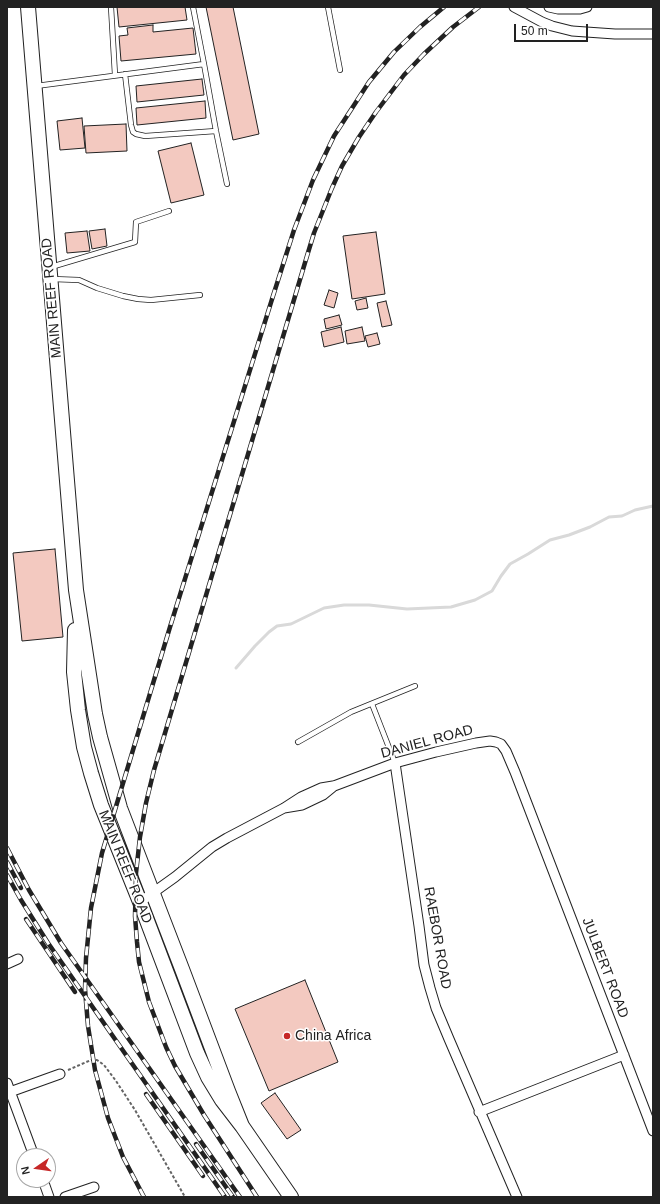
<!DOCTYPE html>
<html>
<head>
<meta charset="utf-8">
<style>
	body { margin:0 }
	#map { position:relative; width:660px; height:1204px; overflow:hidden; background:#fff; font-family:Helvetica,sans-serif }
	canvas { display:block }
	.frame { position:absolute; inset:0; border:8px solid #222; pointer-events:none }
	.north { position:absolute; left:16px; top:1148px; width:40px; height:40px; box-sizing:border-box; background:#fff; border:1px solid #a7a7a7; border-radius:50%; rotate:257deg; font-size:11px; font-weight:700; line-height:16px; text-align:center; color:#222 }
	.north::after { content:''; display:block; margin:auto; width:14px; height:18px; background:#c62828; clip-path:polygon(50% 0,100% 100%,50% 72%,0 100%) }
	.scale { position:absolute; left:514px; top:24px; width:74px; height:18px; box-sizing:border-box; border:2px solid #222; border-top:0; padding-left:5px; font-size:12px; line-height:14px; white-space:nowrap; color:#222; -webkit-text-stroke:3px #fff; paint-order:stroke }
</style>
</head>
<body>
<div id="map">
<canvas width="660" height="1204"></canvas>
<div class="frame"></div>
<div class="north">N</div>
<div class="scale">50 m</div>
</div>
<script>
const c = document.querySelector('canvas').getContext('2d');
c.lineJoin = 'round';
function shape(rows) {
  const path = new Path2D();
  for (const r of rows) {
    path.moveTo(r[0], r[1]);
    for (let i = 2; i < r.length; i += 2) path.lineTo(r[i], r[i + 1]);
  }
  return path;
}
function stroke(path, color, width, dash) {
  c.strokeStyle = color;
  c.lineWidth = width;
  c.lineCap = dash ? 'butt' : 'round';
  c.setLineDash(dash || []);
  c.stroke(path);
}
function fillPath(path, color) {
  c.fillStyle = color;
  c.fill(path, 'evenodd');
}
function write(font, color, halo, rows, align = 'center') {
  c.font = font + ' Helvetica,sans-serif';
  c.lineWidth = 3;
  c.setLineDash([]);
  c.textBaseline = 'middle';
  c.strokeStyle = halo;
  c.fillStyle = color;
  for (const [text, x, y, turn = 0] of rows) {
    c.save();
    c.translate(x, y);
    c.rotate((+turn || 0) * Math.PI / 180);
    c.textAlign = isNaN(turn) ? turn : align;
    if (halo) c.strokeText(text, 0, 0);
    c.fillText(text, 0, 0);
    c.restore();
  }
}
stroke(shape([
	[236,668,255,646,269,632,277,626,291,624,324,608,344,605,369,605,407,609,451,607,475,600,492,591,501,576,510,564,528,554,550,540,569,535,590,527,609,517,622,516,635,510,653,506]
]), '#d9d9d9', 3);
const building = shape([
	[117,7,185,7,187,20,119,27,117,7],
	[206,7,233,7,259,134,233,140,206,7],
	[153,25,153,32,193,28,196,54,121,61,119,36,128,35,127,28,153,25],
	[202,79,204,95,137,102,136,86,202,79],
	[205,101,206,118,137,125,136,108,205,101],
	[82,118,85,148,60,150,57,121,82,118],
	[126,124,127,151,86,153,84,126,126,124],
	[191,143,204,195,171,203,158,151,191,143],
	[105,229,107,246,92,249,89,231,105,229],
	[87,231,90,251,67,253,65,233,87,231],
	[376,232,385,294,352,299,343,236,376,232],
	[329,290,338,293,334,308,324,305,329,290],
	[366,298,368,308,357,310,355,301,366,298],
	[386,301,392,325,382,327,377,303,386,301],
	[339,315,342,325,326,329,324,319,339,315],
	[341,327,344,342,324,347,321,332,341,327],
	[362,327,365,341,347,344,345,331,362,327],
	[377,333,380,344,368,347,365,336,377,333],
	[55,549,63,637,22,641,13,553,55,549],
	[305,980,338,1062,269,1091,235,1009,305,980],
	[275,1093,301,1130,287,1139,261,1103,275,1093]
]);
fillPath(building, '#f3c9c0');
stroke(building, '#222', 1);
const service = shape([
	[111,7,115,75],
	[193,7,204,64],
	[328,7,340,70],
	[125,74,131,125,133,132,136,134,145,136,216,131],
	[36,86,204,64,216,131,227,184],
	[51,267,135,242,136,222,169,211],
	[52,279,79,280,97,288,123,296,138,299,151,300,200,295],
	[372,704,395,763],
	[298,742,351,712,415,686]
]);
const minor = shape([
	[514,7,542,22,552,26,572,31,615,34,653,34],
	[549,7,558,9,580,9,587,7],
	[395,763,419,926,424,965,430,988,436,1008,449,1039,517,1197],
	[284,808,302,805,323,795,334,786,395,763,436,752,476,743,490,741,496,742,501,744,506,751,515,772,653,1131],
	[140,902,175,877,212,847,227,838,284,808,301,797,321,788,333,786],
	[7,964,18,959],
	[7,1083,34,1156],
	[7,1093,60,1074],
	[479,1112,624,1055],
	[43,1180,49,1197],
	[65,1197,94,1187]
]);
const primary = shape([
	[28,7,76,590,95,714,100,737,120,808,182,969,228,1091,242,1126],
	[75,630,74,672,78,710,84,747,91,773,101,805,140,902,197,1053,208,1077,222,1100,242,1126,291,1197]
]);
stroke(service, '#222', 6);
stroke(minor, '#222', 11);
stroke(primary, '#222', 16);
stroke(shape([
	[68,1070,91,1060,97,1060,104,1065,116,1081,135,1110,185,1197]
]), '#646464', 2, [3, 2]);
stroke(service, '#fff', 4.5);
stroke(minor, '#fff', 9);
stroke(primary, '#fff', 14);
const rail = shape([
	[7,848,29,890,61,943,240,1197],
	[7,862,21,888],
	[7,875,21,900,48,943,225,1197],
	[26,919,75,992],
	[146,1094,203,1176],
	[196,1144,233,1197],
	[144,1197,123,1157,108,1118,95,1070,88,1026,85,989,86,958,91,908,102,853,170,627,273,296,294,230,313,180,334,136,369,82,394,52,420,27,444,7],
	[257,1197,204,1115,175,1066,166,1047,149,1002,139,962,137,942,135,916,136,873,140,837,146,803,154,770,307,256,314,233,332,188,342,166,359,137,376,112,404,75,424,54,453,27,479,7]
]);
stroke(rail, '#222', 4.5);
stroke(rail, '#fff', 3, [9]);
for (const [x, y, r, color] of [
	[287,1036,4,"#c62828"]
]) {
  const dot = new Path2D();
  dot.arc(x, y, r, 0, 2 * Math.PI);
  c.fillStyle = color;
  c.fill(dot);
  stroke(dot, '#fff', 1.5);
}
write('14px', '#222', '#fff', [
	["MAIN REEF ROAD",52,298,-95],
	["DANIEL ROAD",427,742,-15],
	["MAIN REEF ROAD",125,867,68],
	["RAEBOR ROAD",437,938,80],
	["JULBERT ROAD",605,968,69]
]);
write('14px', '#222', '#fff', [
	["China Africa",295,1036]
], 'left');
</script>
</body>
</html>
